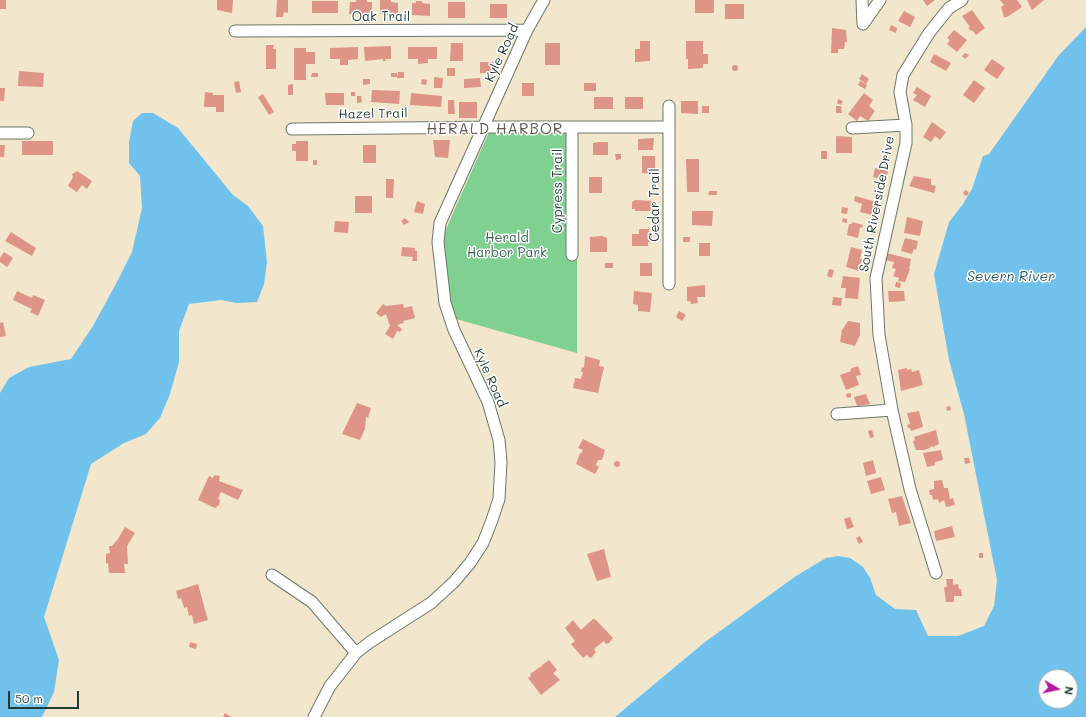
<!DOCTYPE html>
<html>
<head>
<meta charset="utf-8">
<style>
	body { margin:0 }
	#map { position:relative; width:1086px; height:717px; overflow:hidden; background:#f2e6cc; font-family:Mali,sans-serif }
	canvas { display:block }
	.north { position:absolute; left:1038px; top:669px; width:40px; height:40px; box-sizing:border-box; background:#fff; border:1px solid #a5b1ae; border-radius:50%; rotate:99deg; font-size:11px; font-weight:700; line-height:16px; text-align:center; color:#1f3d34 }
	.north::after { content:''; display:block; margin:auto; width:14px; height:18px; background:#b5179e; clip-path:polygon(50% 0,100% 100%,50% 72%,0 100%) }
	.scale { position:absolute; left:8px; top:691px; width:71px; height:18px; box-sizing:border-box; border:2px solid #1f3d34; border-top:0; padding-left:5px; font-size:12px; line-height:14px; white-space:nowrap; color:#1f3d34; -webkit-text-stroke:3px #fff; paint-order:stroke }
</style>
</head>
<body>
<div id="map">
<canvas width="1086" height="717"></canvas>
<div class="north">N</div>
<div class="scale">50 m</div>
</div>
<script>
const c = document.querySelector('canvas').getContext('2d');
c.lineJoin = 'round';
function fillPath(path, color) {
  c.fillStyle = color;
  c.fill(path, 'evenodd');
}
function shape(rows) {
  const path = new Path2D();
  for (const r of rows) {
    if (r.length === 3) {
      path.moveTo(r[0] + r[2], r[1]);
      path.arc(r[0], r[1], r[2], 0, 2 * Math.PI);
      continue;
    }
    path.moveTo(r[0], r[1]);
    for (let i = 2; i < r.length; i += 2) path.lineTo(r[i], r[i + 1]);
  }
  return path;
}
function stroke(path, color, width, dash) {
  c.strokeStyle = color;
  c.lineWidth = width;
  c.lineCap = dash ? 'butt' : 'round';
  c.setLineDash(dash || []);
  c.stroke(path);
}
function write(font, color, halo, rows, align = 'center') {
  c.font = font + ' Mali,sans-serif';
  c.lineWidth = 3;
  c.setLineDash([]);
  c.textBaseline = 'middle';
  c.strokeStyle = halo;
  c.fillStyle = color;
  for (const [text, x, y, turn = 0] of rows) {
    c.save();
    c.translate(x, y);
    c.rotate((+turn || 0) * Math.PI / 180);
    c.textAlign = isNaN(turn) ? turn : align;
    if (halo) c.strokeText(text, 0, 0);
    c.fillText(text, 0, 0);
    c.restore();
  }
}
fillPath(shape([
	[569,131,569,257,577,257,577,353,456,319,451,309,443,236,489,132]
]), '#80d091');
fillPath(shape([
	[1086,27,1086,717,615,717,705,642,796,576,826,558,838,556,850,558,863,567,870,578,876,595,895,609,916,610,928,636,958,636,984,626,994,606,997,580,964,414,949,360,934,274,949,222,963,204,972,189,983,156,989,154,1059,55],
	[1046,677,1070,677,1070,701,1046,701],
	[142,113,153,113,178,128,233,195,248,206,263,226,267,262,264,284,257,302,237,303,221,300,189,304,179,331,179,362,170,394,160,418,146,434,124,443,91,464,44,617,59,660,54,692,42,717,0,717,0,393,9,378,29,367,71,359,93,326,118,280,132,252,142,208,140,176,129,163,129,142,133,121]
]), '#70c2ec');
fillPath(shape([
	[0,0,6,0,6,9,0,9],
	[217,0,233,0,232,13,217,10],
	[277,0,288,0,288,13,284,12,283,17,276,17],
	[356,0,367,0,367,2,372,2,372,14,349,14,350,2,356,2],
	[380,0,391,0,391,2,398,3,398,15,380,14],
	[695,0,714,0,714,13,695,13],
	[923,0,935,0,927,6],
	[1000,0,1017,0,1022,7,1007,17,1004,17,1001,7,1004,5],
	[1027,0,1044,0,1032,10],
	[312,1,338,1,338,13,312,13],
	[416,1,422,1,422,3,430,4,430,16,412,15,412,3,416,3],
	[448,2,465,2,465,18,448,18],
	[490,4,507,4,507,18,490,18],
	[725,4,744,4,744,19,725,19],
	[972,10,985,28,976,35,972,30,971,31,968,28,970,27,962,16],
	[904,11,915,17,910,27,898,21],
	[891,25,897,28,896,33,889,30],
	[832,28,846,30,847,42,845,42,844,49,838,49,838,53,831,53],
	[954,30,967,40,957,52,947,44,950,40,947,38],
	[640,41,650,41,650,61,635,62,635,49,640,49],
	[686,41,703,41,703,54,708,54,708,64,703,64,703,68,688,69,688,59,686,59],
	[451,43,463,43,463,61,450,61],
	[545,43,560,43,560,65,545,65],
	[266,45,274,45,273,49,276,49,276,69,266,69],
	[391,46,391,59,385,59,386,61,383,61,383,59,365,61,364,47],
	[358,47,358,59,348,60,348,65,340,65,340,59,330,59,330,48],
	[408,47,437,47,437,59,428,59,428,63,418,64,418,59,408,59],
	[294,48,306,48,306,52,315,52,315,64,306,64,306,80,294,80],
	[965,53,969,55,965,59,962,56],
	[934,54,951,63,946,71,930,62],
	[992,59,1005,68,997,79,984,70],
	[480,62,493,62,493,73,480,73],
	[735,68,3],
	[447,68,455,68,455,76,447,76],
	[19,71,44,73,43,87,18,86],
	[398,72,404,72,404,78,397,78],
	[312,73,318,73,318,77,311,77],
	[391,73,397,73,397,77,391,77],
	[862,74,869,79,866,84,859,79],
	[434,77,443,78,442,88,434,88],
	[480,78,481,87,464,88,464,79],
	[363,79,370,79,370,84,363,85],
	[422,79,427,80,426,85,421,84],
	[974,80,985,88,974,103,963,95],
	[239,81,241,92,236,93,234,82],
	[860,81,867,85,865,89,858,85],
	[522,83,534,83,534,96,522,96],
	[584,83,596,83,596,91,584,91],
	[293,84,293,95,288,95,288,85],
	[917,87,931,96,925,107,913,100,917,95,913,93],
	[0,88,5,88,4,101,0,101],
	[372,90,400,91,399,104,371,102],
	[205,92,213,93,213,95,224,95,224,112,216,112,216,107,204,107],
	[351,92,355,92,355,96,351,96],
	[325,93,344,93,344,105,326,105],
	[411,93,442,96,441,107,410,105],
	[864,93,873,100,869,106,875,111,868,121,860,116,857,121,848,114],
	[263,94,274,112,269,115,258,97],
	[357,96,361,96,362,102,357,103],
	[594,97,613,97,613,109,594,109],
	[625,97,643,97,643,109,625,109],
	[838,99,843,101,841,105,837,103],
	[448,100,454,100,455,114,448,114],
	[681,101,698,101,698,114,681,113],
	[459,102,477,102,477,118,459,118],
	[702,106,709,106,709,113,702,113],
	[836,106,841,106,842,113,836,113],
	[932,122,946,132,940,140,935,136,931,142,923,137],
	[836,136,852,137,852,153,836,153],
	[654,138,653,150,638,150,638,139],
	[433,140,450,140,448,158,435,157],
	[22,141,53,141,53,155,22,155],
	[296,141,308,141,308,161,296,161,296,151,292,151,292,144,296,144],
	[599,142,608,142,608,155,593,155,593,143],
	[0,145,5,145,4,157,0,157],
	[363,145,376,145,376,163,363,163],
	[821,151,827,151,827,159,821,159],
	[615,154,621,154,621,159,616,160],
	[642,156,655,156,655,174,642,173],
	[686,159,699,159,699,192,687,192],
	[313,160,317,160,317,165,313,165],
	[875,168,888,171,886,180,873,177],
	[77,171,92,181,87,189,82,185,77,192,68,186,73,177,72,174],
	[914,176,931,179,931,185,936,186,934,193,909,186],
	[589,177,602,177,602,193,589,193],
	[386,179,394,179,393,198,386,198],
	[965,190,969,192,967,196,963,194],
	[709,191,717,191,717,195,708,195],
	[355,196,372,196,372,213,355,213],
	[855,196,877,202,872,215,860,212,862,204,854,201],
	[635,200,653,201,653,211,635,211,635,209,632,209,632,202],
	[417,201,425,204,423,214,414,212],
	[842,207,848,208,847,214,841,213],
	[692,211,713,211,712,226,692,225],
	[907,217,923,221,920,236,904,233],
	[405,218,409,222,404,225,401,221],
	[843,218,847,219,847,223,842,222],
	[335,221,349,222,348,233,334,232],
	[852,222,863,225,862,228,860,227,858,238,847,235,849,224,852,224],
	[639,229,649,229,649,234,652,234,652,242,648,242,648,246,632,246,632,234,639,234],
	[11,232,36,248,32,256,5,241],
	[602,236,607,238,607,252,590,252,590,237],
	[683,237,690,237,690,242,683,242],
	[905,238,918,241,916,250,914,249,912,254,901,251],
	[699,243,710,243,710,256,699,256],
	[402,247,415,248,415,251,417,251,417,261,412,261,413,257,401,256],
	[851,247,862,250,860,259,862,259,859,271,846,267],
	[4,252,13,258,7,267,0,262,0,258],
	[886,253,911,259,909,269,910,269,905,282,898,281,899,278,893,276,896,269,892,268,894,262,885,260],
	[605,263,613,263,613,268,605,268],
	[640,263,652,263,652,276,640,276],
	[829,269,834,270,832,278,827,276],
	[843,276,860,278,858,299,845,298,846,288,841,288],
	[896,282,901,283,900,288,895,287],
	[705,285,705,297,697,297,698,303,691,304,690,301,687,301,687,287],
	[17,291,32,298,33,295,45,300,38,316,30,312,32,309,13,300],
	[634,291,652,293,650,312,638,311,638,305,633,304],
	[888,291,904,291,905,301,889,302],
	[833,297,842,298,841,306,832,305],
	[383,304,386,306,403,304,404,308,412,306,415,318,403,321,404,323,397,325,402,329,400,332,397,331,393,339,385,334,390,326,386,314,381,317,376,313],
	[679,311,686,315,682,321,676,317],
	[848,321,860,323,860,335,855,346,840,342,842,330],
	[3,322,6,336,0,337,0,323],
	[585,356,600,360,599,366,604,367,598,393,573,388,575,378,581,379,583,372,581,372,582,367,584,368],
	[858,366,861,375,856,376,859,385,846,390,840,375,851,371,850,369],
	[907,368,907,370,911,369,912,372,919,370,923,385,901,391,898,370],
	[851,393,851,397,847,398,846,394],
	[866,394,870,404,857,406,854,397],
	[357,403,371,408,368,418,366,417,365,429,360,440,342,434],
	[950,406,951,410,947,411,946,407],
	[919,411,923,427,911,431,910,428,908,428,907,425,910,424,907,413],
	[872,430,874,437,870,438,868,431],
	[936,430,939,444,933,447,931,446,930,448,924,450,916,450,913,441,915,440,914,437],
	[583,439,605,450,602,460,598,460,596,465,599,467,595,474,576,464,580,453,581,454,583,450,578,448],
	[941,450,943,460,935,462,935,465,927,467,923,453],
	[964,458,969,458,970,463,965,464],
	[873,460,876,473,866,476,863,463],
	[617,464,3],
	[214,475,220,476,219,481,243,490,238,500,221,492,218,499,220,500,219,505,215,508,198,500,209,476,213,478],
	[881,477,885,490,871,494,867,481],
	[942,480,944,488,948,488,950,499,953,498,955,505,946,507,944,500,939,503,938,499,933,500,932,495,930,495,929,490,934,489,934,481],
	[902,496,911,523,899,526,896,512,892,513,888,499],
	[850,517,854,527,847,529,844,519],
	[952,526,955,537,936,541,934,531],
	[125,527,135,533,127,546,128,564,124,564,125,573,109,573,108,563,106,564,106,554,110,553,109,546,112,546,118,539],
	[860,536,863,542,859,544,856,538],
	[604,549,611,577,597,581,587,554],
	[979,553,983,553,983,558,979,558],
	[946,579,953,579,953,585,958,584,959,589,961,589,962,596,954,596,954,602,946,602,944,587,947,587],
	[198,584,208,620,194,624,192,615,189,616,187,607,184,608,181,598,178,599,176,591],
	[593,619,595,619,613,638,609,643,606,644,604,641,594,649,596,652,592,657,590,658,587,655,583,658,571,644,575,641,565,628,573,620,581,630],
	[190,642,197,644,196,649,189,647],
	[549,660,557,670,553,673,560,680,541,695,528,678,531,676,530,674,540,667,542,667,541,666],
	[225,713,231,717,223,717]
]), '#df9488');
const minor = shape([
	[862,0,863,24],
	[863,24,880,0],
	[235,31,527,30],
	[852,128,906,125],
	[292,129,501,127,669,127],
	[0,133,28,133],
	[572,255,572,127],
	[669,284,669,106],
	[837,414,892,410],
	[936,573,910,489,892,410,879,335,876,278,906,143,906,125,900,92,903,75,929,33,949,8,962,0],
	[272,575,312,602,356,653],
	[314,717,330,686,356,653,370,642,431,603,454,582,470,563,483,543,492,520,499,499,501,462,499,440,488,402,454,330,445,303,438,242,440,223,527,30,544,0]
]);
stroke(minor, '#697869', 13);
stroke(minor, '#fff', 11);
write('13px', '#1f3d34', '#fff', [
	["Oak Trail",381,17],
	["Kyle Road",502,53,-65],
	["Hazel Trail",373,114,-1],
	["Cypress Trail",558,191,-90],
	["South Riverside Drive",877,204,-79],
	["Cedar Trail",655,205,-90],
	["Kyle Road",490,378,66]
]);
write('13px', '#37624b', '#fff', [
	["Herald",507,238],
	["Harbor Park",507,253]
]);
write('italic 14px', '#335e62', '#fff', [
	["Severn River",1011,277]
]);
c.letterSpacing = '1px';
write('15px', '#625b51', '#fff', [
	["HERALD HARBOR",495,129]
]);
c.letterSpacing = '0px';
</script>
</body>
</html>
